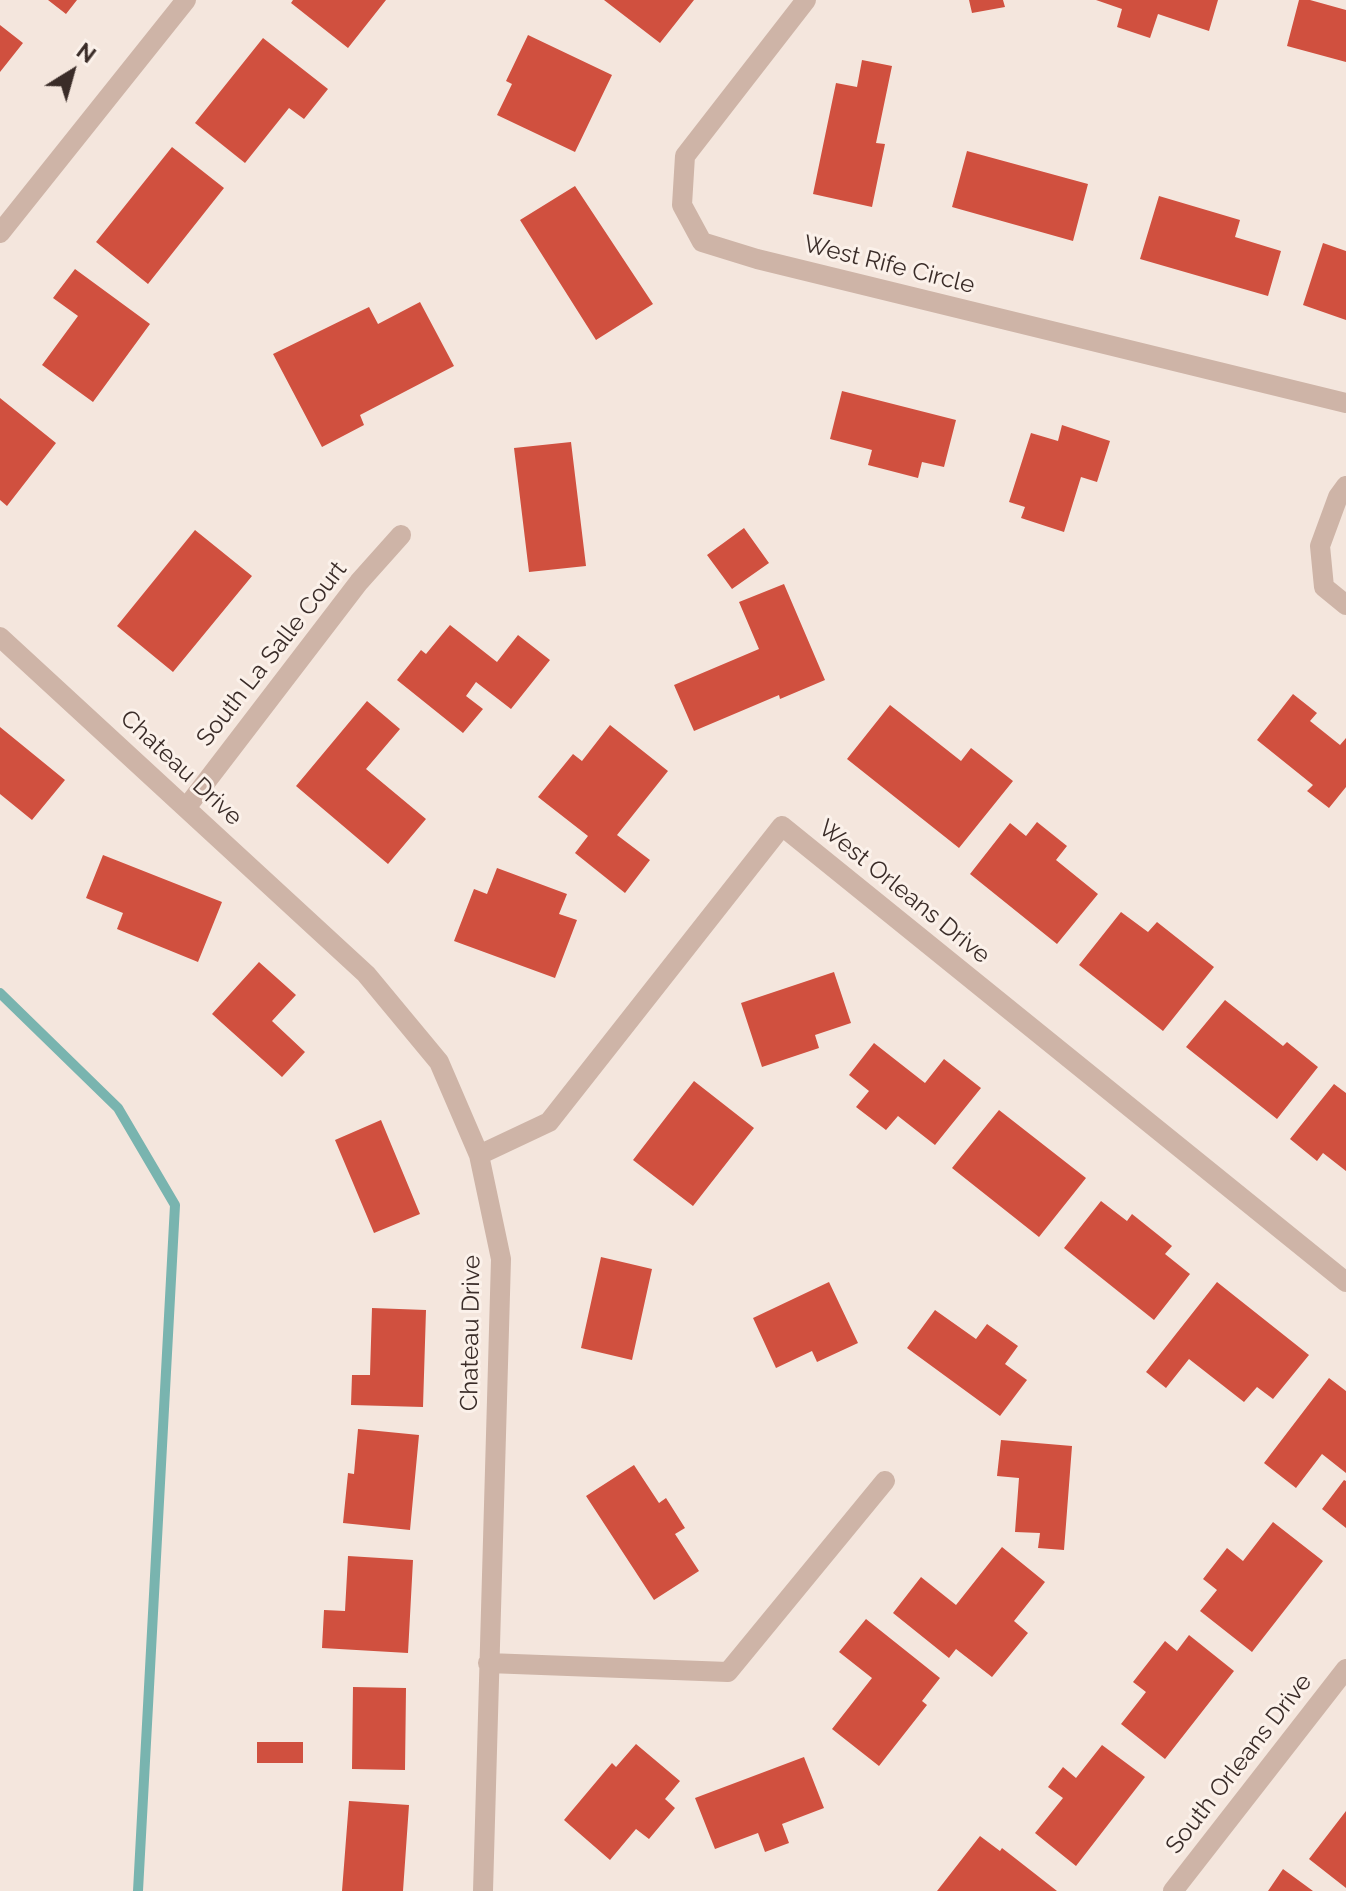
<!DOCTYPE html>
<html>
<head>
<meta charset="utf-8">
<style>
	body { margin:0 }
	#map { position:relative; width:1346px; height:1891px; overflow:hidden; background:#f4e6dd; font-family:Raleway,sans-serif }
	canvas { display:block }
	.north { position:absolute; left:32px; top:32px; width:80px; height:80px; -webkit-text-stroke:6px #fbf1ea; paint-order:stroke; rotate:37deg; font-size:22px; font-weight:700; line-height:32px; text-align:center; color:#3a2c28 }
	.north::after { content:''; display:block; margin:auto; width:28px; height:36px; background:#3a2c28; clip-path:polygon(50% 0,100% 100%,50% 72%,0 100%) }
</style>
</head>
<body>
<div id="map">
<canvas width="1346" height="1891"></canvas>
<div class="north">N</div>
</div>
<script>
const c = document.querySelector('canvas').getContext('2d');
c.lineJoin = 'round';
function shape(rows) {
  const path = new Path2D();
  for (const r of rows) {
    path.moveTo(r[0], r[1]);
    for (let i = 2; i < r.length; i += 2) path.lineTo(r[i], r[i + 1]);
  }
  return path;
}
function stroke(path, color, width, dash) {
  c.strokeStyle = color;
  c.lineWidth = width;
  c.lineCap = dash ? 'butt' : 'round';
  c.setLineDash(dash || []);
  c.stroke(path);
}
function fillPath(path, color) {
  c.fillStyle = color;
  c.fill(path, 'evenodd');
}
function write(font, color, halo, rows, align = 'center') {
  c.font = font + ' Raleway,sans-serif';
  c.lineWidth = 6;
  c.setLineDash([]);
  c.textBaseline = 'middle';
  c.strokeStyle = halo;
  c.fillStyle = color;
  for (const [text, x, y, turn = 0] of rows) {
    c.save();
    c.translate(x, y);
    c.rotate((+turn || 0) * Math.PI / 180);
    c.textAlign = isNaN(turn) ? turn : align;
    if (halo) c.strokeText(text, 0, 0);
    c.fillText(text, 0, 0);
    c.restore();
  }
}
stroke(shape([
	[0,993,118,1108,175,1205,138,1891]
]), '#79b4af', 10);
fillPath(shape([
	[48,0,77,0,66,14],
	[293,0,386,0,348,48,291,3],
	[604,0,694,0,660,43],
	[969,0,1003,0,1005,7,972,13],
	[1096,0,1218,0,1209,31,1158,14,1150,38,1117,27,1122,9],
	[1299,0,1310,0,1346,10,1346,62,1287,46],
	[0,25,23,43,0,72],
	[528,35,612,75,575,152,497,115,512,84,506,81],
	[263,38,328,89,304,119,289,108,245,163,195,123],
	[862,60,892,66,876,143,885,144,872,207,813,194,836,83,857,87],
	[172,147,224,188,148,284,96,242],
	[967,151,1088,184,1073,241,952,207],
	[575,186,653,304,596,340,520,220],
	[1159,196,1240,220,1235,237,1281,251,1268,296,1140,259],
	[1323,243,1346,251,1346,320,1303,305],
	[75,269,150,324,93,402,42,365,78,316,53,298],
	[420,302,454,366,360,415,364,425,322,447,273,354,369,307,378,324],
	[842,391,956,420,944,467,922,462,918,478,868,465,872,450,830,439],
	[0,398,56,443,7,506,0,500],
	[1062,425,1110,441,1097,482,1081,477,1064,532,1021,518,1025,507,1009,502,1031,433,1058,441],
	[571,442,586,566,529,572,514,448],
	[744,528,769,563,732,589,707,555],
	[195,530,252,576,173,672,117,626],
	[784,584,825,680,780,699,779,695,694,731,674,685,759,649,739,602],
	[450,625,497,662,518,635,550,660,511,709,476,682,466,696,483,709,463,733,397,680,421,650,426,654],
	[1293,694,1317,713,1310,721,1340,745,1346,738,1346,787,1329,808,1307,791,1313,785,1257,740],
	[367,701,400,729,366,769,426,819,388,864,296,786],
	[890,705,961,761,971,748,1013,781,959,848,847,759],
	[610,725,668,771,617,835,650,860,625,893,575,853,588,836,538,797,573,754,582,761],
	[0,727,65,780,32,820,0,794],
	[1037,822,1067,846,1056,860,1098,894,1057,944,970,874,1010,823,1026,836],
	[103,855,222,902,198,962,117,929,123,913,86,898],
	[497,868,567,894,559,914,577,920,555,978,454,941,474,889,487,894],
	[1121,912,1148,932,1157,922,1214,967,1163,1031,1079,965],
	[259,962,296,995,272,1021,305,1052,282,1077,212,1014],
	[834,972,851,1023,815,1035,819,1048,762,1067,741,1003],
	[1225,1000,1283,1046,1287,1042,1318,1067,1277,1119,1186,1047],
	[874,1043,925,1083,944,1059,981,1088,935,1145,898,1116,886,1130,856,1107,869,1091,849,1075],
	[694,1081,754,1128,693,1206,633,1160],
	[1334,1084,1346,1093,1346,1171,1323,1153,1317,1161,1290,1139],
	[999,1110,1086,1178,1039,1237,952,1168],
	[381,1120,420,1214,374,1233,335,1140],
	[1101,1201,1127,1221,1132,1214,1172,1246,1165,1254,1190,1274,1154,1320,1064,1248],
	[601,1257,652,1269,632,1360,581,1348],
	[829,1282,858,1343,817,1362,812,1351,776,1368,753,1318],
	[1217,1282,1309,1355,1273,1399,1257,1387,1244,1402,1189,1359,1166,1388,1146,1372],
	[372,1308,426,1310,423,1407,351,1405,352,1375,370,1375],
	[935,1310,976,1339,987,1324,1018,1346,1005,1364,1027,1380,1000,1416,907,1348],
	[1329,1378,1346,1391,1346,1473,1322,1454,1296,1488,1264,1463],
	[358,1429,419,1435,410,1530,343,1523,348,1473,354,1474],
	[1001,1440,1072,1446,1064,1550,1038,1548,1040,1533,1015,1532,1019,1478,997,1476],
	[634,1465,659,1503,666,1498,685,1528,675,1534,699,1571,654,1600,586,1496],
	[1344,1480,1346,1481,1346,1528,1322,1509],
	[1273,1522,1323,1561,1252,1652,1200,1611,1217,1590,1203,1579,1227,1548,1243,1561],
	[1002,1547,1045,1582,1014,1621,1028,1633,992,1677,956,1649,949,1658,893,1613,921,1577,956,1605],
	[348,1556,413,1560,408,1653,322,1648,324,1610,345,1611],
	[866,1619,940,1678,922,1701,927,1705,879,1766,832,1729,872,1678,839,1652],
	[1189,1635,1234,1671,1165,1759,1121,1724,1146,1692,1133,1682,1165,1641,1177,1651],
	[353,1687,406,1688,405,1770,352,1769],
	[257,1742,303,1742,303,1763,257,1763],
	[636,1744,680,1781,665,1799,675,1808,649,1839,636,1829,610,1860,564,1820,612,1763,616,1767],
	[1102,1745,1145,1777,1076,1866,1035,1833,1063,1798,1048,1787,1063,1767,1076,1778],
	[804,1757,824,1808,782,1824,789,1843,765,1852,758,1833,715,1849,695,1798],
	[349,1801,409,1805,403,1891,342,1891],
	[1346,1811,1346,1888,1309,1859],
	[980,1836,1000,1851,1002,1848,1057,1891,937,1891],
	[1283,1869,1313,1891,1268,1891]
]), '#d0503f');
stroke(shape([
	[806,0,685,156,682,205,702,242,757,259,1346,403],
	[0,233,186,0],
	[1346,486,1338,497,1320,546,1324,587,1346,605],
	[0,637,366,974,439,1062,479,1155,501,1259,483,1891],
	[186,808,359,582,401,535],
	[479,1155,549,1122,782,826,1346,1282],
	[488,1663,728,1672,885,1481],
	[1173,1891,1346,1669]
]), '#ceb4a7', 20);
write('24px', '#3a2c28', '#fbf1ea', [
	["West Rife Circle",889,265,14],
	["South La Salle Court",272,654,-52],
	["Chateau Drive",181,768,43],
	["West Orleans Drive",904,892,39],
	["Chateau Drive",471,1333,-89],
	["South Orleans Drive",1239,1764,-52]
]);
</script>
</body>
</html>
